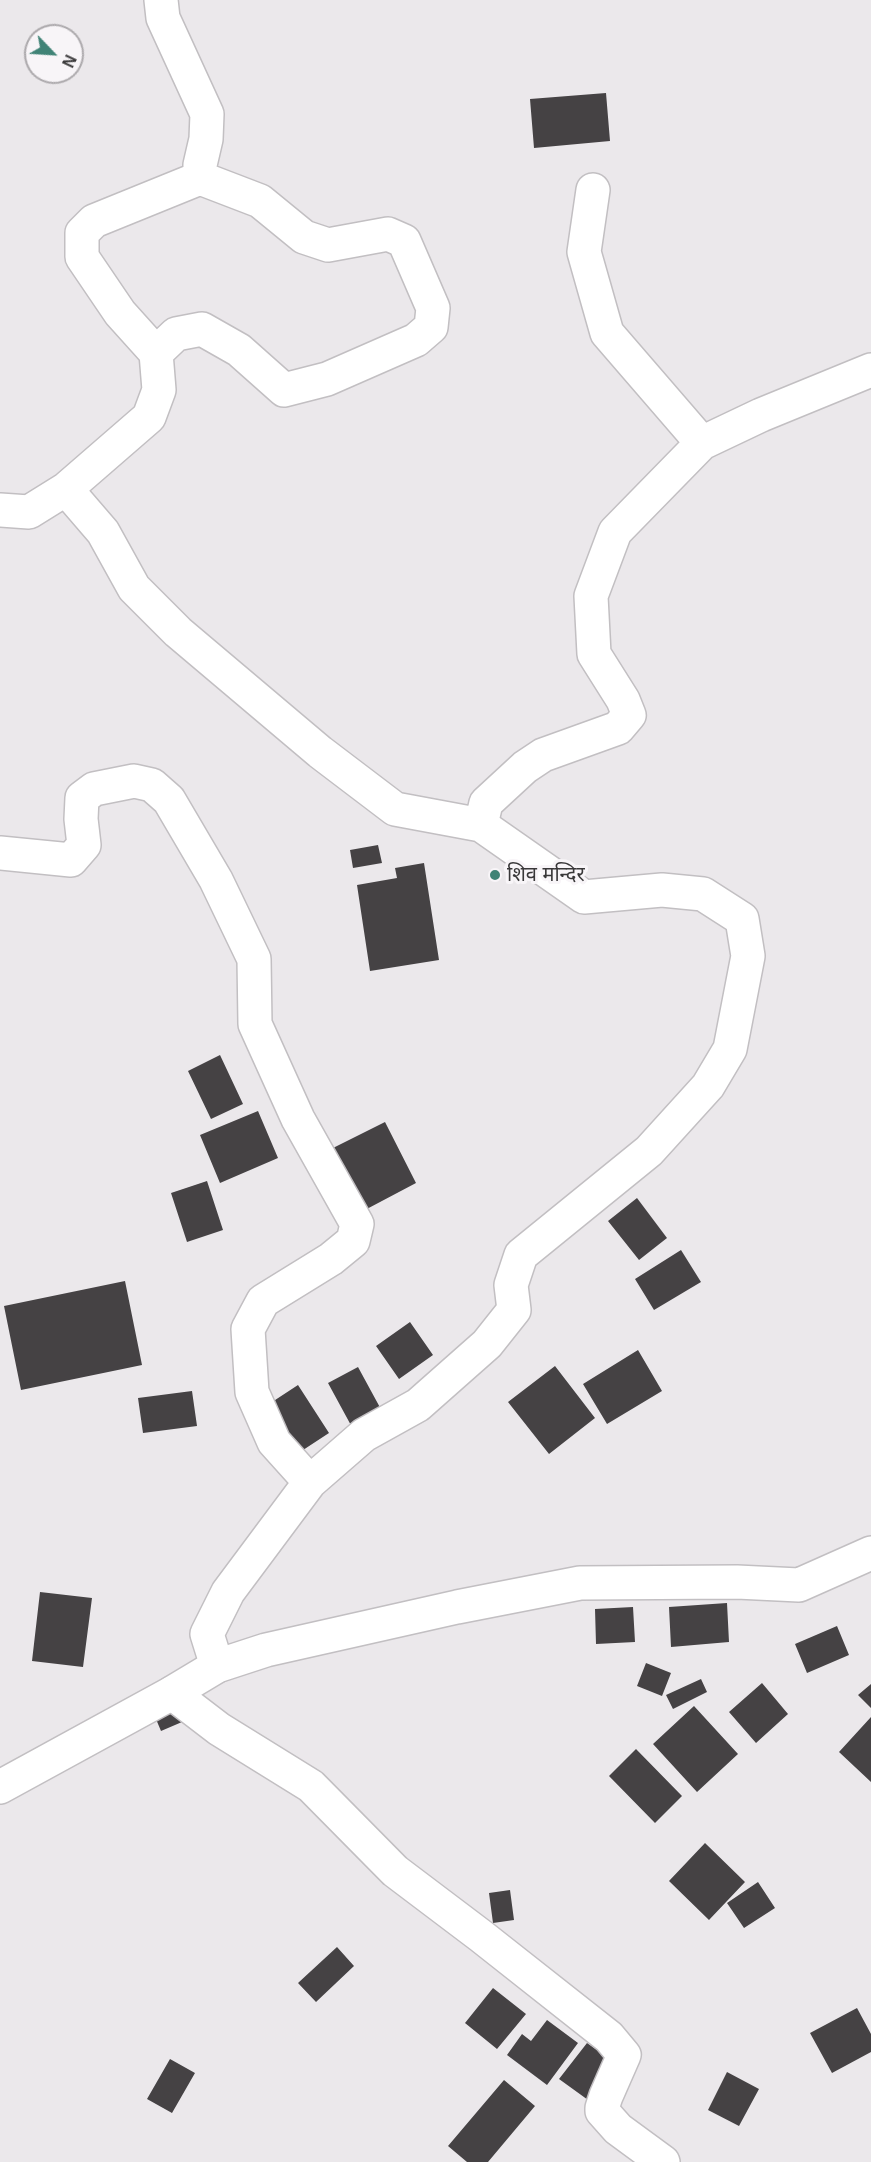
<!DOCTYPE html>
<html>
<head>
<meta charset="utf-8">
<style>
	body { margin:0 }
	#map { position:relative; width:871px; height:2162px; overflow:hidden; background:#ebe8eb; font-family:Helvetica,sans-serif }
	canvas { display:block }
	.north { position:absolute; left:24px; top:24px; width:60px; height:60px; box-sizing:border-box; background:#f8f5f8; border:2px solid #aca9ac; border-radius:50%; rotate:115deg; font-size:16px; font-weight:700; line-height:24px; text-align:center; color:#393839 }
	.north::after { content:''; display:block; margin:auto; width:21px; height:27px; background:#408376; clip-path:polygon(50% 0,100% 100%,50% 72%,0 100%) }
</style>
</head>
<body>
<div id="map">
<canvas width="871" height="2162"></canvas>
<div class="north">N</div>
</div>
<script>
const c = document.querySelector('canvas').getContext('2d');
c.lineJoin = 'round';
function fillPath(path, color) {
  c.fillStyle = color;
  c.fill(path, 'evenodd');
}
function shape(rows) {
  const path = new Path2D();
  for (const r of rows) {
    path.moveTo(r[0], r[1]);
    for (let i = 2; i < r.length; i += 2) path.lineTo(r[i], r[i + 1]);
  }
  return path;
}
function stroke(path, color, width, dash) {
  c.strokeStyle = color;
  c.lineWidth = width;
  c.lineCap = dash ? 'butt' : 'round';
  c.setLineDash(dash || []);
  c.stroke(path);
}
function write(font, color, halo, rows, align = 'center') {
  c.font = font + ' Helvetica,"Noto Sans Devanagari",sans-serif';
  c.lineWidth = 6;
  c.setLineDash([]);
  c.textBaseline = 'middle';
  c.strokeStyle = halo;
  c.fillStyle = color;
  for (const [text, x, y, turn = 0] of rows) {
    c.save();
    c.translate(x, y);
    c.rotate((+turn || 0) * Math.PI / 180);
    c.textAlign = isNaN(turn) ? turn : align;
    if (halo) c.strokeText(text, 0, 0);
    c.fillText(text, 0, 0);
    c.restore();
  }
}
fillPath(shape([
	[606,93,610,141,534,148,530,99],
	[378,845,382,863,353,868,350,850],
	[424,863,439,960,370,971,357,885,397,878,395,868],
	[220,1055,243,1104,211,1119,188,1071],
	[258,1111,278,1158,220,1183,200,1135],
	[385,1122,416,1183,363,1211,331,1149],
	[207,1181,223,1230,187,1242,171,1193],
	[637,1198,667,1238,639,1260,608,1221],
	[681,1250,701,1282,654,1310,635,1279],
	[125,1281,142,1365,21,1390,4,1306],
	[410,1322,433,1355,399,1379,376,1346],
	[638,1350,662,1391,607,1424,583,1384],
	[555,1366,595,1418,549,1454,508,1402],
	[358,1367,383,1413,353,1429,328,1383],
	[298,1385,329,1433,300,1452,269,1404],
	[192,1391,197,1426,143,1433,138,1398],
	[40,1592,92,1598,83,1667,32,1661],
	[727,1603,729,1642,671,1647,669,1607],
	[633,1607,635,1642,596,1644,595,1609],
	[837,1626,849,1655,807,1673,795,1644],
	[646,1663,671,1673,662,1696,637,1686],
	[701,1679,707,1692,673,1709,666,1695],
	[762,1683,788,1714,756,1743,729,1712],
	[871,1684,871,1708,858,1695],
	[175,1704,182,1722,161,1731,153,1712],
	[694,1706,738,1754,697,1792,653,1744],
	[871,1717,871,1782,839,1752],
	[636,1749,682,1796,655,1823,609,1776],
	[705,1843,745,1882,709,1920,669,1881],
	[758,1882,775,1908,744,1928,727,1903],
	[510,1890,514,1920,493,1923,489,1893],
	[337,1947,354,1966,316,2002,298,1983],
	[493,1988,526,2014,497,2049,465,2023],
	[857,2008,871,2034,871,2052,832,2073,810,2033],
	[547,2020,578,2043,547,2085,507,2055,522,2034,531,2041],
	[587,2043,606,2056,595,2105,559,2079],
	[170,2059,195,2073,172,2113,147,2099],
	[727,2072,759,2089,739,2126,708,2110],
	[504,2080,535,2106,488,2162,467,2162,448,2146]
]), '#454244');
const street = shape([
	[161,0,163,18,207,114,206,139,200,165,200,178,260,201,304,237,328,245,388,234,404,241,433,308,431,327,416,340,327,379,284,390,239,350,202,329,176,334,156,353,159,390,149,417,66,489,103,532,134,588,178,632,320,752,395,809,481,825,584,897,662,890,703,894,742,919,748,956,730,1049,708,1086,649,1151,521,1255,511,1285,514,1310,487,1344,418,1405,364,1435,310,1482,228,1592,207,1634,217,1666],
	[593,190,584,252,607,333,702,443],
	[156,353,120,313,82,257,82,233,94,221,200,178],
	[0,510,29,512,66,489],
	[481,825,486,803,525,767,543,755,618,728,629,715,623,700,594,654,591,596,615,532,702,443,761,415,871,370],
	[0,853,71,860,84,845,81,819,82,798,94,789,134,781,152,785,169,800,216,880,254,959,255,1024,298,1119,357,1224,353,1241,331,1259,263,1301,248,1329,252,1392,274,1442,310,1482],
	[172,1693,219,1729,311,1786,395,1871,481,1936,609,2037,624,2055,606,2096,602,2108,602,2111,618,2129,663,2162]
]);
const secondary = shape([
	[0,1787,172,1693,217,1666,266,1650,457,1607,580,1583,737,1582,799,1585,871,1553]
]);
stroke(street, '#c2bfc2', 36);
stroke(secondary, '#c2bfc2', 36);
stroke(street, '#fff', 33);
stroke(secondary, '#fff', 33);
for (const [x, y, r, color] of [
	[495,875,6,"#408376"]
]) {
  const dot = new Path2D();
  dot.arc(x, y, r, 0, 2 * Math.PI);
  c.fillStyle = color;
  c.fill(dot);
  stroke(dot, '#f8f5f8', 2);
}
write('20px', '#393839', '#f8f5f8', [
	["शिव मन्दिर",507,875]
], 'left');
</script>
</body>
</html>
